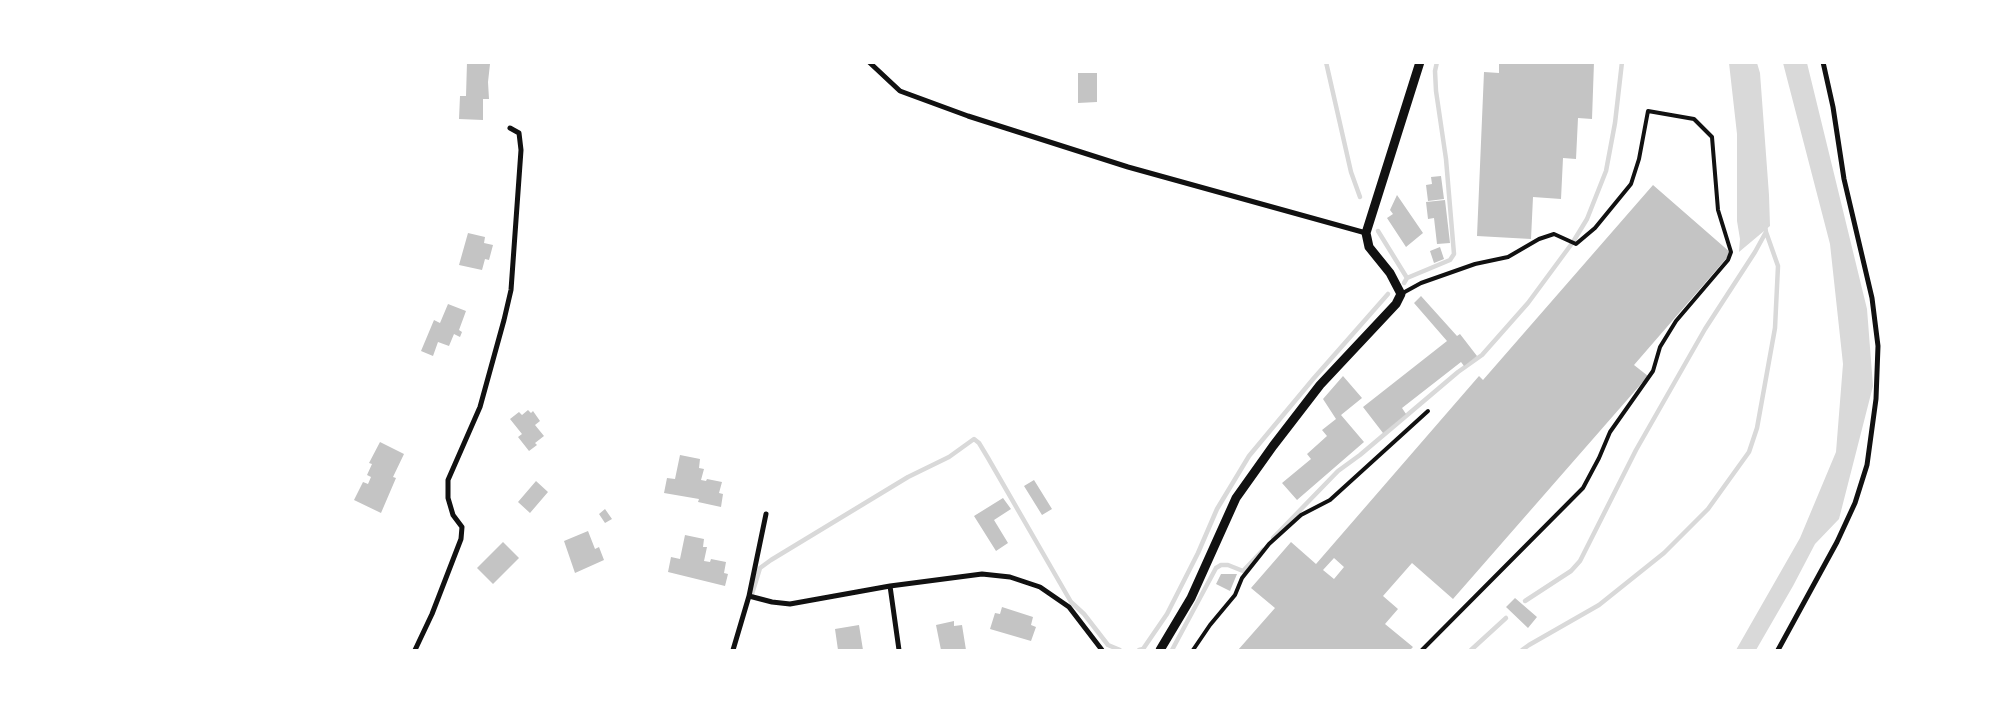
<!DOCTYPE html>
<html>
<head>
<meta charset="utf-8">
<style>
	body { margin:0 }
	#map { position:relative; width:1999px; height:713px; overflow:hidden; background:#fff; font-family:Montserrat,sans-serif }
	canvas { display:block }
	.frame { position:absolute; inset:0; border:64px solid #fff; pointer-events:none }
</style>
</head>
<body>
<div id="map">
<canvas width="1999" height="713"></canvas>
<div class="frame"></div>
</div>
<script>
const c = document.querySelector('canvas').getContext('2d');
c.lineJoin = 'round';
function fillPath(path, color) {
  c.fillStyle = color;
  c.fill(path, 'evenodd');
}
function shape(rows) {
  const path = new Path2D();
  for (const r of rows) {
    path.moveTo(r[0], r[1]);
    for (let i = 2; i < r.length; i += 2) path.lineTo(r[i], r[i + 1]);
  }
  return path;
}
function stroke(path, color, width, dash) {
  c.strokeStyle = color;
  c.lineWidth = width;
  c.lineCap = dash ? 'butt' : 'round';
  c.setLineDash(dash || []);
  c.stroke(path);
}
fillPath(shape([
	[1729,63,1757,63,1760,73,1769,195,1770,226,1739,252,1740,239,1737,221,1737,134],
	[1783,63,1807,63,1867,309,1873,386,1839,519,1815,544,1793,586,1756,650,1736,650,1800,538,1836,452,1843,364,1830,244]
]), '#d9d9d9');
stroke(shape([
	[1326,62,1351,172,1360,197],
	[1378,231,1407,278],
	[1404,283,1407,278,1450,260,1454,254,1446,159,1436,91,1435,71,1437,62],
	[1273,538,1338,471,1360,455,1458,372,1482,355,1528,303,1573,242,1587,219,1606,171,1615,123,1622,62],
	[752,594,760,568,771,560,908,477,949,457,974,439,979,443,988,458,1071,602,1084,614,1108,645,1120,650],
	[1525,601,1571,571,1580,561,1636,450,1705,329,1755,252,1766,232,1765,225],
	[1139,650,1143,649,1167,614,1198,553,1217,509,1249,456,1314,378,1388,294],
	[1172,650,1216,568,1221,565,1228,565,1243,571,1263,550],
	[1471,650,1506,618],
	[1522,650,1529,645,1599,605,1664,553,1708,509,1749,452,1757,428,1775,328,1778,266,1766,232]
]), '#d9d9d9', 4.5);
fillPath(shape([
	[467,62,490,64,488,82,489,99,483,99,483,120,459,119,460,96,466,96],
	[1499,62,1594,62,1592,119,1578,118,1576,159,1563,158,1561,199,1533,197,1531,239,1477,236,1484,72,1499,73],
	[1078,73,1097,73,1097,102,1078,103],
	[1441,176,1444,199,1428,201,1426,185,1432,184,1431,177],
	[1653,185,1731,253,1634,365,1648,376,1453,599,1412,563,1383,596,1398,609,1385,624,1413,647,1410,650,1238,650,1275,608,1251,588,1291,542,1316,564,1479,376,1483,380],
	[1334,558,1344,567,1334,579,1323,570],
	[1397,195,1423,233,1406,247,1387,218,1393,214,1390,210],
	[1445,200,1450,243,1437,244,1434,218,1428,219,1426,202],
	[468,233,485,237,484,243,493,245,489,260,485,259,482,270,459,265],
	[1440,247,1444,259,1434,263,1430,251],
	[1421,296,1457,336,1460,334,1477,356,1464,366,1461,362,1402,408,1406,414,1383,433,1363,407,1447,341,1414,303],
	[448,304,466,311,459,330,462,332,460,337,454,334,449,346,438,342,433,356,421,351,434,320,440,323],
	[1343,376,1362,398,1341,415,1364,442,1297,500,1282,483,1311,459,1307,454,1327,436,1322,430,1336,419,1323,399],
	[528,410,531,413,533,411,540,421,535,425,544,436,535,443,537,445,529,451,518,437,522,434,510,419,519,412,522,415],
	[380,442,404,454,393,477,396,478,381,513,354,500,363,482,368,484,371,477,367,475,372,464,369,463],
	[680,455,700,459,699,468,704,469,701,480,706,481,707,479,722,482,719,493,723,494,721,507,698,502,699,499,664,493,667,478,675,479],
	[1034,480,1052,509,1042,515,1024,486],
	[536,481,548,492,530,513,518,502],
	[1003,498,1011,509,994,520,1008,543,996,551,974,516],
	[605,509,612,519,605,523,599,514],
	[588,531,595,549,599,547,604,560,575,573,564,541],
	[685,535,704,539,703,547,707,547,704,561,710,562,711,559,726,562,724,573,728,574,725,586,668,572,671,557,680,559],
	[503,542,519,558,493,584,477,568],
	[1221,574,1237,574,1230,591,1216,584],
	[1515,598,1537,617,1528,628,1506,607],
	[1002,607,1033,617,1031,625,1036,627,1031,641,990,629,995,613,1000,614],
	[954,621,954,626,962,625,966,650,941,650,936,625],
	[859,625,863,650,838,650,835,629]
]), '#c4c4c4');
stroke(shape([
	[1401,294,1421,283,1475,264,1508,257,1539,239,1554,234,1576,244,1595,228,1631,184,1639,159,1648,111,1694,119,1712,137,1718,210,1731,252,1728,260,1676,321,1660,347,1653,371,1610,432,1599,458,1583,488,1422,650],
	[1193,650,1210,625,1235,595,1242,578,1269,544,1301,515,1330,500,1428,411]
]), '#111', 4);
stroke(shape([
	[869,62,900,91,968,116,1128,167,1366,233],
	[890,586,899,650],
	[749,596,772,602,790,604,890,586,982,574,1010,577,1040,587,1069,607,1102,650],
	[415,650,432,614,461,539,462,527,453,515,448,498,448,480,480,407,504,320,511,290,521,150,519,133,510,128],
	[733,650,749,596,766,514],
	[1778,650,1837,542,1855,503,1867,465,1876,399,1878,346,1872,298,1844,179,1833,107,1823,62]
]), '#111', 5);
stroke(shape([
	[1160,650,1191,598,1236,498,1273,446,1320,385,1396,304,1401,294,1390,273,1369,247,1366,233,1420,62]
]), '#111', 9);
</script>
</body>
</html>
